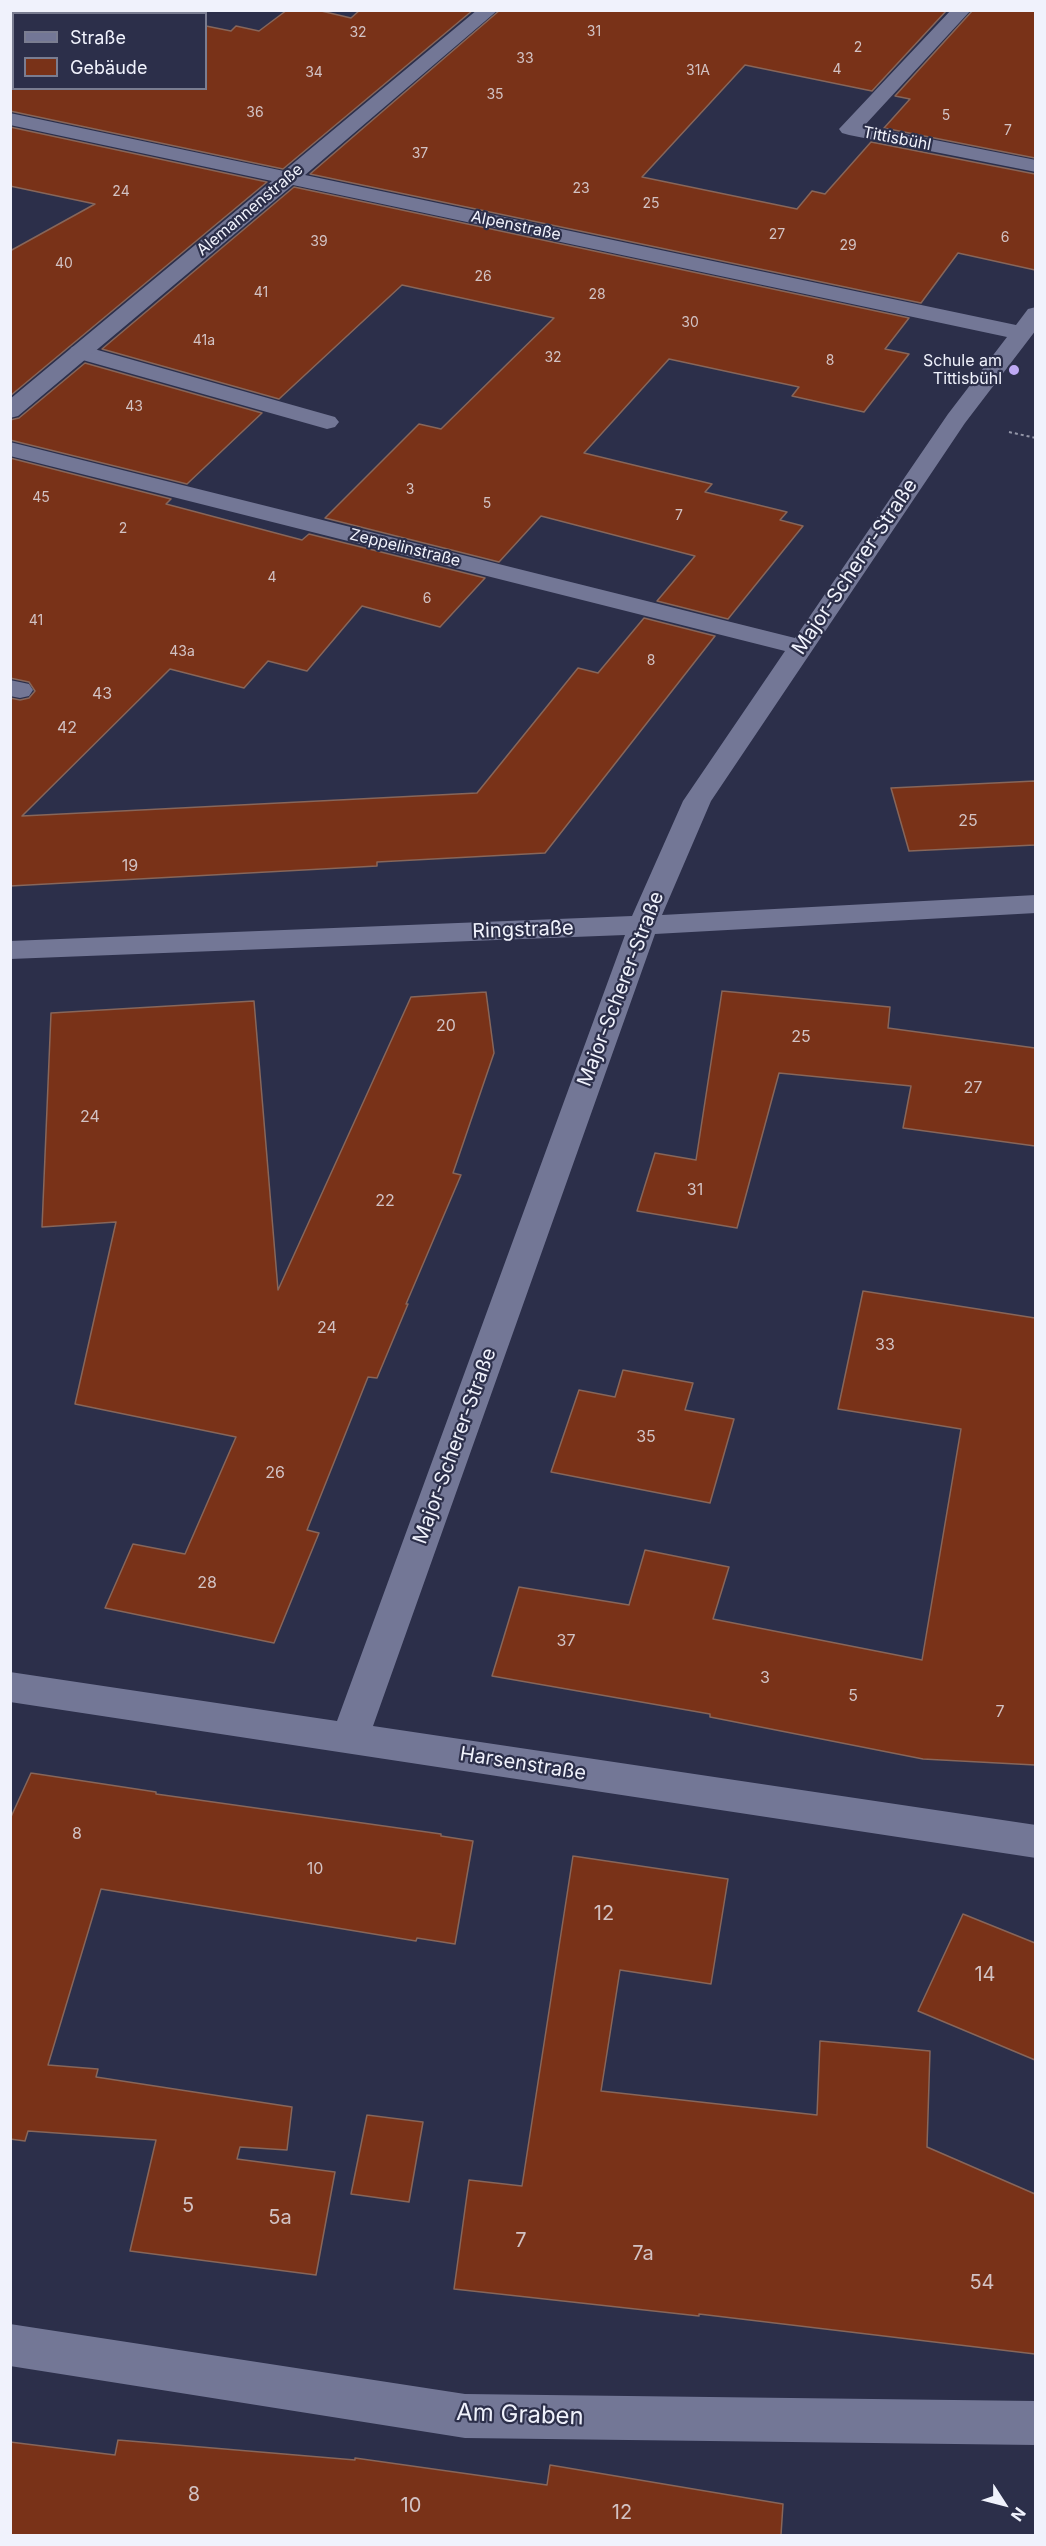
<!DOCTYPE html>
<html>
<head>
<meta charset="utf-8">
<style>
	body { margin:0 }
	#map { position:relative; width:1046px; height:2546px; overflow:hidden; background:#2c2f4a; font-family:Inter,sans-serif }
	canvas { display:block }
	.frame { position:absolute; inset:0; border:12px solid #f0f2fc; pointer-events:none }
	.legend { position:absolute; left:12px; top:12px; width:195px; height:78px; box-sizing:border-box; background:#2c2f4a; border:2px solid #7a7d91; margin:0; padding:8px 10px; list-style:none; font-size:18px; color:#f0f2fc }
	.legend li { display:flex; align-items:center; gap:12px; height:30px }
	.legend b { width:30px; border:2px solid #7a7d91 }
	.north { position:absolute; left:974px; top:2474px; width:60px; height:60px; -webkit-text-stroke:4px #2c2f4a; paint-order:stroke; rotate:126deg; font-size:16px; font-weight:700; line-height:24px; text-align:center; color:#f0f2fc }
	.north::after { content:''; display:block; margin:auto; width:21px; height:27px; background:#f0f2fc; clip-path:polygon(50% 0,100% 100%,50% 72%,0 100%) }
</style>
</head>
<body>
<div id="map">
<canvas width="1046" height="2546"></canvas>
<div class="frame"></div>
<ul class="legend">
<li><b style="height:8px;background:#737796"></b>Straße</li>
<li><b style="height:16px;background:#793218"></b>Gebäude</li>
</ul>
<div class="north">N</div>
</div>
<script>
const c = document.querySelector('canvas').getContext('2d');
c.lineJoin = 'round';
function fillPath(path, color) {
  c.fillStyle = color;
  c.fill(path, 'evenodd');
}
function shape(rows) {
  const path = new Path2D();
  for (const r of rows) {
    path.moveTo(r[0], r[1]);
    for (let i = 2; i < r.length; i += 2) path.lineTo(r[i], r[i + 1]);
  }
  return path;
}
function stroke(path, color, width, dash) {
  c.strokeStyle = color;
  c.lineWidth = width;
  c.lineCap = dash ? 'butt' : 'round';
  c.setLineDash(dash || []);
  c.stroke(path);
}
function write(font, color, halo, rows, align = 'center') {
  c.font = font + ' Inter,sans-serif';
  c.lineWidth = 4.5;
  c.setLineDash([]);
  c.textBaseline = 'middle';
  c.strokeStyle = halo;
  c.fillStyle = color;
  for (const [text, x, y, turn = 0] of rows) {
    c.save();
    c.translate(x, y);
    c.rotate((+turn || 0) * Math.PI / 180);
    c.textAlign = isNaN(turn) ? turn : align;
    if (halo) c.strokeText(text, 0, 0);
    c.fillText(text, 0, 0);
    c.restore();
  }
}
const building = shape([
	[71,10,129,10,144,14,67,14,71,10],
	[287,10,317,10,351,18,360,10,473,10,283,169,10,111,10,55,14,53,14,88,206,88,206,26,231,31,236,26,259,31,287,10],
	[500,10,947,10,872,91,745,65,642,177,797,209,812,191,825,194,871,142,1035,174,1035,270,958,253,921,303,310,174,500,10],
	[973,10,1035,10,1035,158,884,128,910,99,895,96,973,10],
	[10,127,267,182,10,396,10,251,95,204,10,186,10,127],
	[294,187,909,318,885,349,909,354,864,412,792,396,799,387,669,359,584,453,712,484,705,492,787,512,780,520,803,526,728,619,657,601,695,556,541,516,499,562,325,518,419,424,441,429,554,318,402,285,279,399,102,349,294,187],
	[85,363,262,413,187,484,10,440,10,420,19,418,85,363],
	[10,458,171,499,166,504,302,540,309,534,485,578,440,627,362,606,307,671,268,661,244,688,170,669,22,816,477,793,578,668,598,673,644,618,715,636,545,853,377,862,377,866,10,886,10,698,20,700,29,698,35,691,29,682,10,678,10,458],
	[1035,781,1035,845,909,851,891,788,1035,781],
	[722,991,890,1007,888,1028,1035,1048,1035,1146,903,1128,911,1086,779,1073,737,1228,637,1211,655,1153,696,1160,722,991],
	[486,992,494,1053,453,1173,461,1175,406,1304,408,1304,377,1378,368,1377,307,1530,319,1533,274,1643,105,1608,133,1544,185,1554,236,1437,75,1404,116,1222,42,1227,51,1013,254,1001,278,1290,411,997,486,992],
	[863,1291,1035,1318,1035,1765,923,1759,710,1717,710,1714,492,1676,519,1587,629,1605,645,1550,729,1567,713,1619,922,1660,961,1429,838,1409,863,1291],
	[623,1370,693,1383,685,1410,734,1419,710,1503,551,1472,579,1390,615,1397,623,1370],
	[31,1773,156,1792,156,1794,441,1834,441,1836,473,1841,455,1944,417,1938,416,1941,101,1889,48,2065,98,2069,96,2077,292,2107,287,2150,240,2147,237,2159,335,2172,316,2275,130,2251,156,2140,28,2131,25,2141,10,2139,10,1819,31,1773],
	[573,1856,728,1879,711,1984,620,1970,601,2091,817,2115,820,2041,930,2051,927,2147,1035,2194,1035,2354,699,2314,699,2316,454,2289,469,2180,522,2186,573,1856],
	[963,1914,1035,1943,1035,2060,918,2011,963,1914],
	[367,2115,423,2122,409,2202,351,2194,367,2115],
	[118,2440,355,2460,355,2458,547,2485,550,2465,783,2504,781,2535,10,2535,10,2442,115,2455,118,2440]
]);
fillPath(building, '#793218');
stroke(building, '#87665a', 1.5);
stroke(shape([
	[1009,432,1036,438]
]), '#9496a8', 2, [3, 3]);
fillPath(shape([
	[951,10,971,10,864,126,1036,160,1036,172,849,135,842,133,839,129,951,10],
	[80,345,335,417,339,422,335,427,327,429,72,357,68,352,72,347,80,345]
]), '#737796');
fillPath(shape([
	[12,10,32,10,30,14,14,14,14,18,10,16,12,10],
	[477,10,498,10,305,175,1016,325,1028,309,1036,307,1036,330,965,423,711,801,662,915,1036,895,1036,913,655,934,373,1726,1036,1825,1036,1858,10,1702,10,1672,337,1721,625,935,10,959,10,941,632,916,683,801,785,651,10,456,10,442,795,638,948,414,1007,337,293,185,18,416,10,418,10,399,272,181,10,125,10,113,284,171,477,10],
	[10,680,29,684,33,690,29,696,20,698,10,696,10,680],
	[10,2324,465,2394,1036,2401,1036,2445,465,2438,10,2366,10,2324]
]), '#737796');
for (const [x, y, r, color] of [
	[1014,370,6,"#bea9f4"]
]) {
  const dot = new Path2D();
  dot.arc(x, y, r, 0, 2 * Math.PI);
  c.fillStyle = color;
  c.fill(dot);
  stroke(dot, '#2c2f4a', 2);
}
write('14px', '#d2c2c3', null, [
	["31",594,32],
	["32",358,33],
	["2",858,48],
	["33",525,59],
	["4",837,70],
	["31A",698,71],
	["34",314,73],
	["35",495,95],
	["36",255,113],
	["5",946,116],
	["7",1008,131],
	["37",420,154],
	["23",581,189],
	["24",121,192],
	["25",651,204],
	["27",777,235],
	["6",1005,238],
	["39",319,242],
	["29",848,246],
	["40",64,264],
	["26",483,277],
	["41",261,293],
	["28",597,295],
	["30",690,323],
	["41a",204,341],
	["32",553,358],
	["8",830,361],
	["43",134,407],
	["3",410,490],
	["45",41,498],
	["5",487,504],
	["7",679,516],
	["2",123,529],
	["4",272,578],
	["6",427,599],
	["41",36,621],
	["43a",182,652],
	["8",651,661]
]);
write('16px', '#f0f2fc', '#2c2f4a', [
	["Tittisbühl",897,139,11],
	["Alemannenstraße",250,210,-40],
	["Alpenstraße",516,226,12],
	["Zeppelinstraße",405,548,14]
]);
write('16px', '#f0f2fc', '#2c2f4a', [
	["Schule am",1002,361],
	["Tittisbühl",1002,379]
], 'right');
write('16px', '#d2c2c3', null, [
	["43",102,694],
	["42",67,728],
	["25",968,821],
	["19",130,866],
	["20",446,1026],
	["25",801,1037],
	["27",973,1088],
	["24",90,1117],
	["31",695,1190],
	["22",385,1201],
	["24",327,1328],
	["33",885,1345],
	["35",646,1437],
	["26",275,1473],
	["28",207,1583],
	["37",566,1641],
	["3",765,1678],
	["5",853,1696],
	["7",1000,1712],
	["8",77,1834],
	["10",315,1869]
]);
write('20px', '#f0f2fc', '#2c2f4a', [
	["Major-Scherer-Straße",855,567,-56],
	["Ringstraße",523,930,-2],
	["Major-Scherer-Straße",621,989,-69],
	["Major-Scherer-Straße",455,1446,-70],
	["Harsenstraße",523,1764,9]
]);
write('20px', '#d2c2c3', null, [
	["12",604,1914],
	["14",985,1975],
	["5",188,2206],
	["5a",280,2218],
	["7",521,2241],
	["7a",643,2254],
	["54",982,2283],
	["8",194,2495],
	["10",411,2506],
	["12",622,2513]
]);
write('24px', '#f0f2fc', '#2c2f4a', [
	["Am Graben",520,2415,2]
]);
</script>
</body>
</html>
